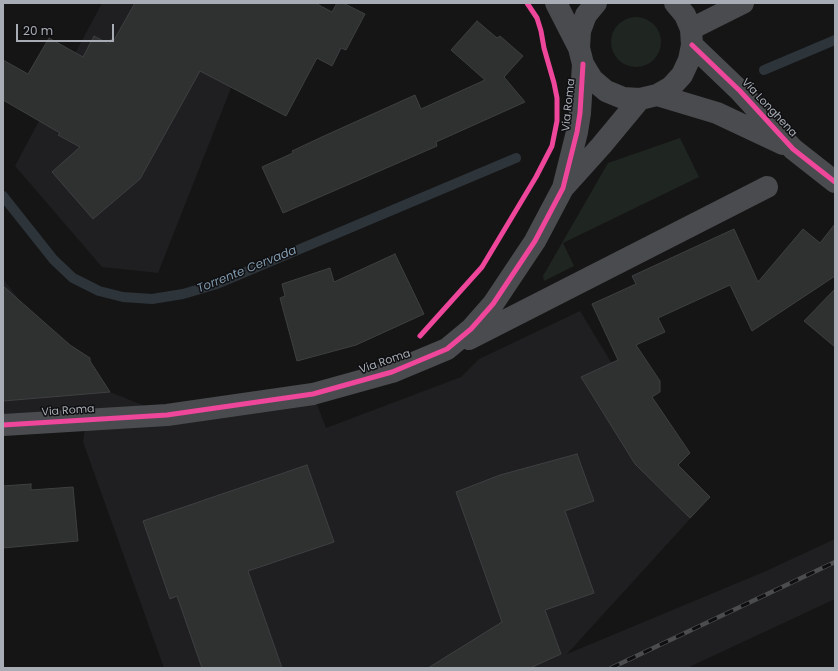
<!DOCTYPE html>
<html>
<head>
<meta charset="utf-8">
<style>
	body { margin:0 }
	#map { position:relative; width:838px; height:671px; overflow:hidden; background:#151515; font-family:Poppins,sans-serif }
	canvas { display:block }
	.frame { position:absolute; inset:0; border:4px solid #a7acb5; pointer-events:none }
	.scale { position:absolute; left:16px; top:24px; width:98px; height:18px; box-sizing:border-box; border:2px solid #a7acb5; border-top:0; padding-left:5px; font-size:12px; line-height:14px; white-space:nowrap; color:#a7acb5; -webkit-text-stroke:3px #0f0f11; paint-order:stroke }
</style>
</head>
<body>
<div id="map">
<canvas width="838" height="671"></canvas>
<div class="frame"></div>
<div class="scale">20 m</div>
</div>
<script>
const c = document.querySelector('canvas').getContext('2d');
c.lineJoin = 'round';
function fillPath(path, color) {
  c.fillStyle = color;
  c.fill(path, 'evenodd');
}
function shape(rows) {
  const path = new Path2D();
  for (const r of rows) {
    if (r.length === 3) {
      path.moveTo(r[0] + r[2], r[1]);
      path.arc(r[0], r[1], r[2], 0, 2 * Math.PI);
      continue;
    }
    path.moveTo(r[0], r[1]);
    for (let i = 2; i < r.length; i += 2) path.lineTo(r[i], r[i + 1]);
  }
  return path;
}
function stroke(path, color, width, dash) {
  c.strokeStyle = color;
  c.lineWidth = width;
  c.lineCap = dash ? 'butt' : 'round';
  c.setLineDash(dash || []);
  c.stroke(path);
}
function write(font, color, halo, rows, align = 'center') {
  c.font = font + ' Poppins,sans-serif';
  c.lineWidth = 3;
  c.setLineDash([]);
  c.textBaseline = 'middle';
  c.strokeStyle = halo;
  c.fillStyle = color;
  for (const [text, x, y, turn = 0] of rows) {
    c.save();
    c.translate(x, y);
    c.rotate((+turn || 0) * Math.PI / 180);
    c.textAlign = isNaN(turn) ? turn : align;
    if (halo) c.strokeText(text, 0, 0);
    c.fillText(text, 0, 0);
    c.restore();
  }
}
fillPath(shape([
	[102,3,279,3,231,88,158,273,102,267,15,166],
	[3,279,23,305,70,345,87,356,110,392,167,415,313,394,326,428,461,377,479,359,580,311,670,459,710,497,567,654,766,571,835,539,835,599,687,668,164,668,83,442,86,420,3,425]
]), '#1f1f21');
fillPath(shape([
	[636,42,25],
	[680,138,699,177,563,243,574,266,544,281,543,276,608,163]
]), '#1f2520');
stroke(shape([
	[764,70,835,40],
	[3,196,53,259,73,278,99,291,123,297,152,299,183,294,217,284,516,158]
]), '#2d343a', 10);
const building = shape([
	[135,3,315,3,332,12,337,3,343,3,365,14,346,50,341,48,332,66,317,58,286,116,200,71,140,179,93,219,52,172,80,147,58,135,60,133,3,100,3,60,28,74,49,38,83,57,94,36,109,44,111,39,114,40,135,3],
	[477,21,497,38,500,36,523,56,504,77,525,102,436,142,437,146,283,213,262,167,293,153,292,151,324,136,415,95,421,109,485,80,451,50,477,21],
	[835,224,835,276,752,331,730,285,658,318,665,332,636,345,660,381,660,392,652,397,690,453,678,465,710,497,690,518,635,464,581,377,618,360,592,304,636,284,632,276,734,229,758,282,803,229,820,243,835,224],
	[395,254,424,314,356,345,297,361,280,298,285,296,282,284,330,268,334,282,395,254],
	[3,286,70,345,90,358,90,361,110,392,3,401,3,286],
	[835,289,835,347,804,321,835,289],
	[577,454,594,501,565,511,594,593,545,610,561,654,530,668,428,668,502,622,456,492,500,475,577,454],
	[307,465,334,542,248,571,282,668,202,668,177,596,170,599,143,521,307,465],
	[31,484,31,490,73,487,78,541,3,548,3,486,31,484]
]);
fillPath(building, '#2f3030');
stroke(building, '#3e3f41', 1);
stroke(shape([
	[556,3,579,48,583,64,592,79,606,91,623,98,640,99,657,95,671,87,682,75,689,60,692,45,691,29,685,15,675,3],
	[691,29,743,3],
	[692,45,740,91,793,149,835,182],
	[579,48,580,31,586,15,596,3],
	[657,95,717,113,783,144],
	[565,186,601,146,640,99],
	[469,339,767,187],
	[3,425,167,415,313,394,392,372,447,349,471,329,493,304,535,241,563,188,577,132,580,113,583,64]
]), '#4a4b4e', 22);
const rail = shape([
	[611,668,835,562]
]);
stroke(rail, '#4b4c4e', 4.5);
stroke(rail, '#0f0f11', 3, [9]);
stroke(shape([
	[692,45,740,91,793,149,835,182],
	[420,336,482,267,536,177,552,146,557,121,557,98,554,83,544,48,541,31,537,18,527,3],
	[3,425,167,415,313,394,392,372,447,349,471,329,493,304,535,241,563,188,577,132,580,113,583,64]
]), '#ed469a', 5);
write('11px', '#a7acb5', '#0f0f11', [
	["Via Roma",569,105,-84],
	["Via Longhena",769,108,47],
	["Via Roma",385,362,-19],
	["Via Roma",68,411,-4]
]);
write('italic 12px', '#819aad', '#0f0f11', [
	["Torrente Cervada",247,270,-22]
]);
</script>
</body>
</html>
